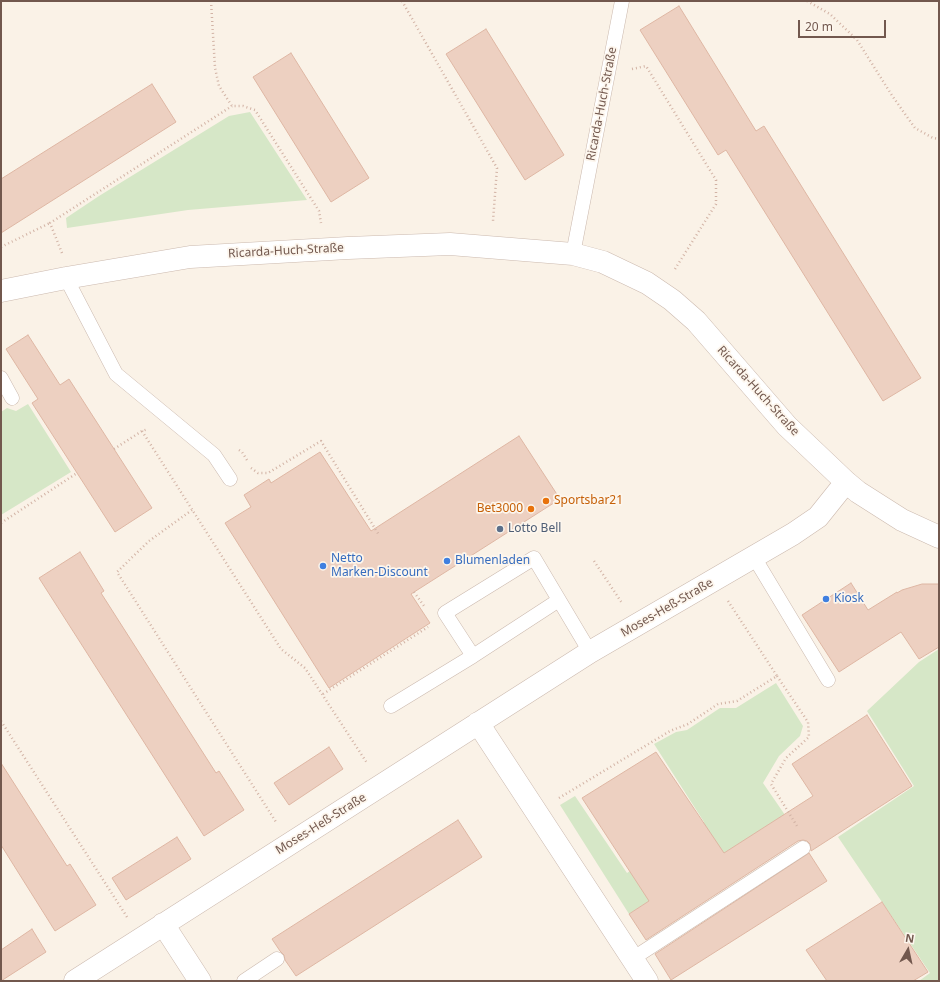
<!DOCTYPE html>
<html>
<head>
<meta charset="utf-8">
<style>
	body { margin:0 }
	#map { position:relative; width:940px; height:982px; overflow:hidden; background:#faf2e7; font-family:"Noto Sans",sans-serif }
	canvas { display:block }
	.frame { position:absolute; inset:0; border:2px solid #72584e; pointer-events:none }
	.north { position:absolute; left:888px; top:930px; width:40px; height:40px; -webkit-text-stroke:3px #fdf6ed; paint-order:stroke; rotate:9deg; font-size:11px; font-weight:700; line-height:16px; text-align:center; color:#72584e }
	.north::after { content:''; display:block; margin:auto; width:14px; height:18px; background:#72584e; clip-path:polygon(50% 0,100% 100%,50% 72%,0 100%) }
	.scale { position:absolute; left:798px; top:20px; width:88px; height:18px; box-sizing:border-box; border:2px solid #72584e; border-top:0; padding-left:5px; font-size:12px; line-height:14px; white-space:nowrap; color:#72584e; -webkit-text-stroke:3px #fdf6ed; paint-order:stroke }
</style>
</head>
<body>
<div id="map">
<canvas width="940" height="982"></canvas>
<div class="frame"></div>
<div class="north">N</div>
<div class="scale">20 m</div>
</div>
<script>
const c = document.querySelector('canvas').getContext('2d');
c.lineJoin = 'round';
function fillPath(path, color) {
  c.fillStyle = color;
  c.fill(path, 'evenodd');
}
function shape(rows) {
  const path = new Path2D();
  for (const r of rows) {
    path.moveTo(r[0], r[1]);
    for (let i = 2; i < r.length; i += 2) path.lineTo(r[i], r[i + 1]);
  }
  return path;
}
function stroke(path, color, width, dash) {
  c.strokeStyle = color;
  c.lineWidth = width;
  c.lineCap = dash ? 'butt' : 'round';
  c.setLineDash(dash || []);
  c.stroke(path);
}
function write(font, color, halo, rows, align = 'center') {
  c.font = font + ' "Noto Sans",sans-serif';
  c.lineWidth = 3.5;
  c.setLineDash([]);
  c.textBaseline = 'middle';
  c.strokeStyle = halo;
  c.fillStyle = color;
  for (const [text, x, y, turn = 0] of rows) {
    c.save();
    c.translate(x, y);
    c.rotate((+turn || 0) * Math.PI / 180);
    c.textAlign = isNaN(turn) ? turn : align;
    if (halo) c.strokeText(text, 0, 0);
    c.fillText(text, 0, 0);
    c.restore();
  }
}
fillPath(shape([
	[250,112,307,200,188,210,67,228,66,218,99,196,229,116],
	[28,404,71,472,1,515,1,412,7,408,16,411],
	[939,649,939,981,919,981,930,973,838,837,914,786,867,711,919,662],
	[776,683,803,726,800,736,779,756,763,783,785,815,629,914,560,805,575,796,627,873,704,822,654,744,676,732,687,730,720,708,736,708]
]), '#d6e7c7');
const building = shape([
	[679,6,756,131,764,126,921,378,883,401,726,150,718,155,640,30,679,6],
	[486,29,564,155,525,180,446,54,486,29],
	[291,53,369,178,331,202,253,77,291,53],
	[152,84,176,122,1,233,1,179,152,84],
	[28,335,60,385,69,379,152,508,115,532,32,403,38,399,6,349,28,335],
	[519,436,560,499,411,594,430,623,329,688,225,523,251,507,244,495,269,479,271,483,320,452,371,531,519,436],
	[80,552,104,591,101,593,200,748,216,773,219,771,244,810,204,836,39,578,80,552],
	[851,583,868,610,897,592,897,593,902,590,922,584,939,584,939,647,919,659,901,632,839,672,802,615,851,583],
	[867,715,912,786,811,851,810,844,807,841,803,840,798,841,646,940,629,914,649,901,582,798,656,752,724,853,813,796,792,764,867,715],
	[329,747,343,769,289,805,274,783,329,747],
	[1,763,67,866,70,864,96,905,55,931,1,845,1,763],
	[458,820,482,857,296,976,285,960,284,955,280,951,272,939,458,820],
	[177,837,191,859,126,900,112,878,177,837],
	[809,853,827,881,671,980,655,954,809,853],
	[882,902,928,972,913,981,827,981,806,950,882,902],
	[32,929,46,952,1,981,1,950,32,929]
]);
fillPath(building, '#edd0c1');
stroke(building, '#deb6a3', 1);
const lane = shape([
	[573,254,622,1],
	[66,278,116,374,214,455,230,479],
	[1,378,12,398],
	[754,557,828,680],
	[559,600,473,656,445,613,534,558,590,652],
	[391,706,473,656],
	[632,959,803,848],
	[244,981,277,959]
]);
const street = shape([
	[1,291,66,278,190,257,348,248,450,244,573,254,603,262,647,283,672,300,696,321,787,426,846,482,858,492,902,520,939,537],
	[478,723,647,981],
	[163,924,200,981],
	[75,981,590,652,793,534,818,517,846,482]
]);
stroke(lane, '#cbb9ae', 15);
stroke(street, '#cbb9ae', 23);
stroke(shape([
	[211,1,215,68,219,86,232,106,243,106,255,110,319,211,321,223],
	[402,1,497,168,493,221],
	[807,1,830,14,857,40,893,97,915,128,933,138,939,139],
	[632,69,646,66,716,180,716,204,675,269],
	[1,247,50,223],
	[62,253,50,223,232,106],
	[142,431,281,649,305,668,367,763],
	[114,449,142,431,148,429],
	[239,450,242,452,247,460],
	[251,468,258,473,268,473,321,441,379,535],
	[192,510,149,541,117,572,276,822],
	[1,523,77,473],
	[594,561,622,603],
	[414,592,424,606],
	[777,676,808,722,809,737,786,758,771,784,797,826],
	[323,694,428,627],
	[1,721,127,917],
	[559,798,670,731,688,724,718,704,737,701,777,676,728,601]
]), '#d2b3a5', 2.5, [1, 3]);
stroke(lane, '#fff', 14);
stroke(street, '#fff', 22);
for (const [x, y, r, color] of [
	[546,501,4,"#e8710a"],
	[531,509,4,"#e8710a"],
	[500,529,4,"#5c6f8a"],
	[447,561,4,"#3f7fe0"],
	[323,566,4,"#3f7fe0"],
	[826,599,4,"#3f7fe0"]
]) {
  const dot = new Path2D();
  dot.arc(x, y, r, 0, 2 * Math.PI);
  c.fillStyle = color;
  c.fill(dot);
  stroke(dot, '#fdf6ed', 1.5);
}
write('12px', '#72584e', '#fdf6ed', [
	["Ricarda-Huch-Straße",602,104,-79],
	["Ricarda-Huch-Straße",286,251,-3],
	["Ricarda-Huch-Straße",758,391,48],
	["Moses-Heß-Straße",667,608,-30],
	["Moses-Heß-Straße",321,824,-32]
]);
write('12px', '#c56008', '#fdf6ed', [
	["Sportsbar21",554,501],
	["Bet3000",523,509,"right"]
], 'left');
write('12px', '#4e5e75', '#fdf6ed', [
	["Lotto Bell",508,529]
], 'left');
write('12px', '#366cbe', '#fdf6ed', [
	["Netto",331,559],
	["Marken-Discount",331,573],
	["Blumenladen",455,561],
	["Kiosk",834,599]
], 'left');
</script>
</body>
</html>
